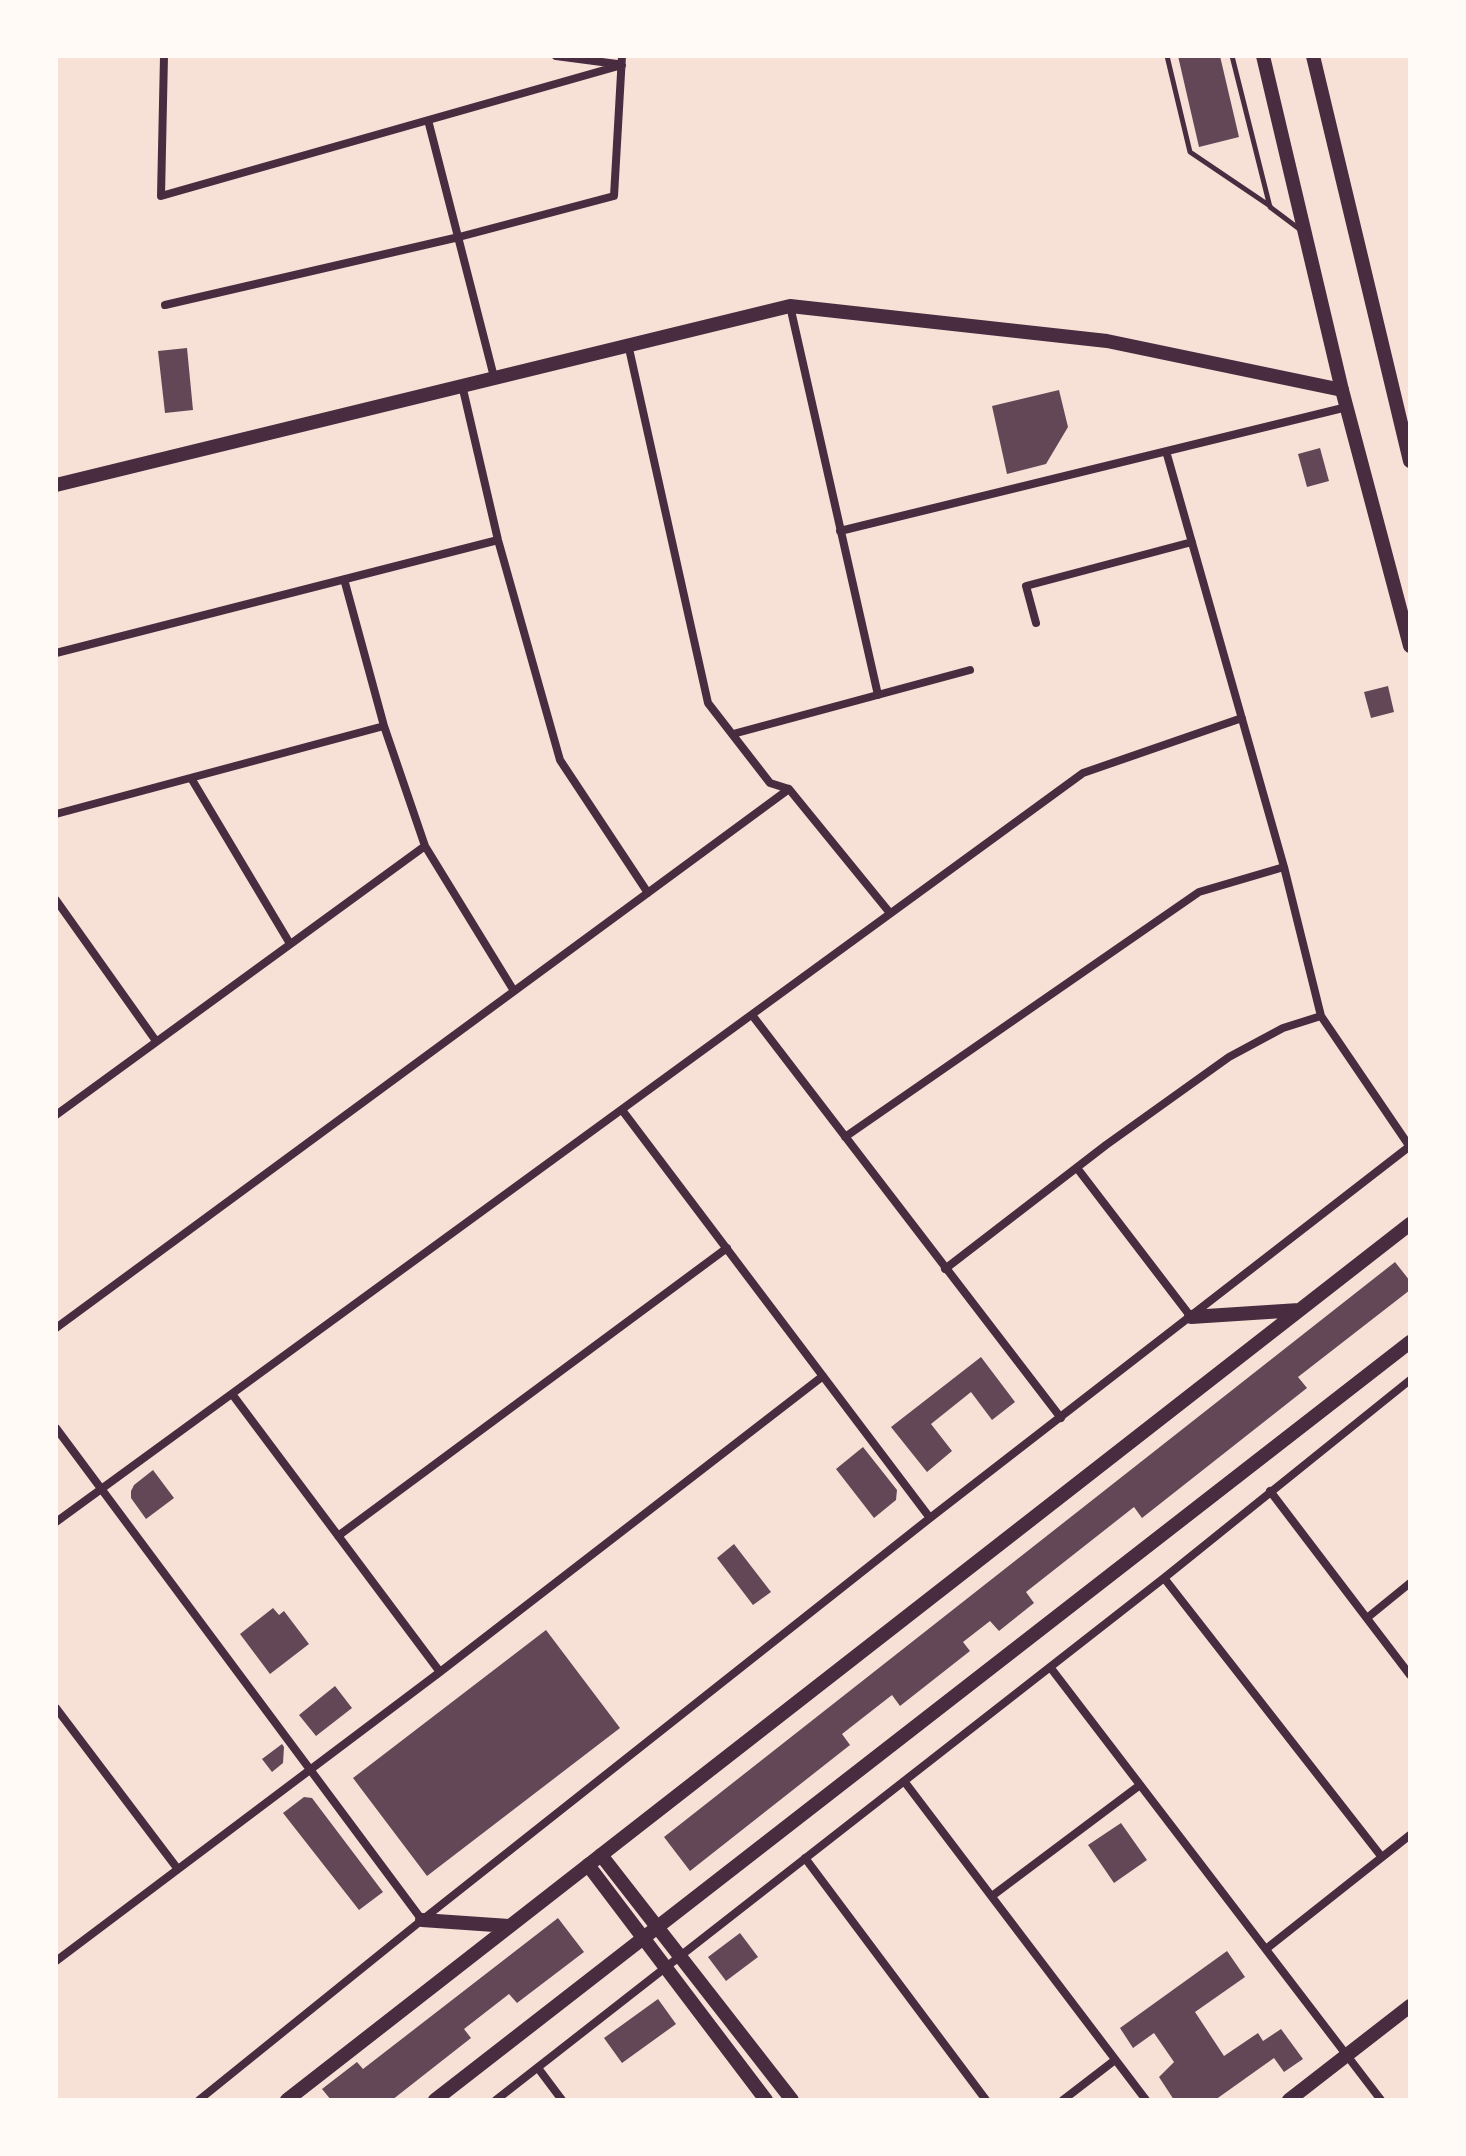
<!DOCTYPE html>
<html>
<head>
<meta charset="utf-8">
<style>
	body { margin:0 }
	#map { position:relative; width:1466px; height:2156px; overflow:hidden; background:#f7e1d7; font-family:"Source Sans 3",sans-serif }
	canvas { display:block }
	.frame { position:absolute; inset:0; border:58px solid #fffaf5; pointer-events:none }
</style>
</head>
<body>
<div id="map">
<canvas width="1466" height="2156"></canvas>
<div class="frame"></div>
</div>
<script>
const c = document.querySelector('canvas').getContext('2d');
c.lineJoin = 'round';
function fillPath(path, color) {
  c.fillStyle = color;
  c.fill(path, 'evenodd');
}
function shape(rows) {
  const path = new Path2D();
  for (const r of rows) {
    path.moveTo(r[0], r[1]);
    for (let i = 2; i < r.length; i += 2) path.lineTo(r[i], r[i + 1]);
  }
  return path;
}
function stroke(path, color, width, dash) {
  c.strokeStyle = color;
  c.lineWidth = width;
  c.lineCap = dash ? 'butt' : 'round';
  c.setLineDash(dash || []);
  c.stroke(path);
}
fillPath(shape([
	[1178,56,1220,56,1239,137,1199,147],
	[187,348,193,410,165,413,158,351],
	[1059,390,1068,427,1046,464,1007,474,992,406],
	[1320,448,1329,481,1307,487,1298,454],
	[1388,686,1394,712,1371,718,1364,692],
	[1395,1262,1410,1281,1410,1290,1298,1377,1307,1388,1142,1518,1134,1507,1026,1592,1034,1603,999,1631,990,1621,963,1642,970,1651,900,1706,892,1695,842,1734,850,1745,690,1871,664,1837],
	[981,1357,1015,1402,992,1420,971,1392,931,1424,952,1451,927,1472,891,1427],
	[863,1447,897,1490,896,1500,874,1518,836,1469],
	[153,1470,174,1498,146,1519,131,1498,131,1491,134,1485],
	[734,1544,771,1592,753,1605,717,1558],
	[273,1608,279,1615,284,1611,309,1644,270,1674,240,1634],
	[546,1630,620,1728,427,1876,353,1778],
	[335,1686,352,1708,316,1736,299,1715],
	[282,1744,284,1747,283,1763,272,1772,262,1759],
	[304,1797,312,1798,383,1892,359,1910,283,1813],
	[1121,1823,1147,1860,1114,1883,1088,1845],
	[558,1918,584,1952,517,2003,509,1994,464,2029,471,2038,392,2100,331,2100,322,2089,357,2062,363,2069],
	[740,1933,758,1957,726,1981,708,1957],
	[1227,1951,1245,1977,1195,2012,1224,2056,1258,2033,1263,2041,1281,2029,1303,2059,1284,2072,1274,2058,1215,2100,1174,2100,1159,2077,1174,2062,1154,2033,1133,2048,1120,2028],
	[658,1999,676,2024,622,2063,604,2038]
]), '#644757');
stroke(shape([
	[1167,56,1190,152,1270,206],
	[1232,56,1270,207,1302,231]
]), '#4a2c40', 5);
stroke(shape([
	[164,56,161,196,622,65],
	[556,56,617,64],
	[428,120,494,377],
	[165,305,459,237,614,196,622,56],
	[790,306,878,695],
	[628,344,708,703,770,783,789,789,890,913],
	[462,385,498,540,560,760,648,893],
	[1166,451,1284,867,1321,1016,1410,1147],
	[840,531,1347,407],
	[344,579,384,726,425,846,514,991],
	[1036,623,1026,586,1192,542],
	[56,653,498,540],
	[733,734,970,670],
	[191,778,289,942],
	[56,814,384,726],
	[56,900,156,1041],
	[752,1015,1061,1418],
	[622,1110,930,1518],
	[56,1115,425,846],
	[845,1137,1199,892,1284,867],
	[1077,1168,1191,1317],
	[945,1269,1106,1145,1229,1057,1283,1028,1321,1016],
	[56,1328,789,789],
	[232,1394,440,1672],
	[56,1428,422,1920],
	[1270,1491,1410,1675],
	[56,1522,1083,773,1242,718],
	[338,1536,727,1248],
	[1164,1578,1381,1856],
	[1367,1618,1410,1583],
	[1050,1667,1381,2100],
	[56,1708,177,1868],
	[904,1781,1146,2100],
	[805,1858,986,2100],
	[992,1896,1140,1785],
	[1266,1949,1410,1835],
	[56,1961,440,1672,823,1376],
	[538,2068,562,2100],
	[199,2100,422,1920,930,1518,1410,1146],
	[496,2100,1164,1578,1410,1380],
	[1063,2100,1115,2060]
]), '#4a2c40', 8);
stroke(shape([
	[56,485,790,306,1107,341,1342,390],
	[601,1855,792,2100],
	[588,1865,766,2100],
	[1289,2100,1410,2006]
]), '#4a2c40', 14);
stroke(shape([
	[1263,56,1342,390,1410,646],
	[1313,56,1410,461],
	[1191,1317,1299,1310],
	[422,1920,509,1926],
	[287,2100,1410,1224],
	[435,2100,1410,1342]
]), '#4a2c40', 14);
</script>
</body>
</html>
